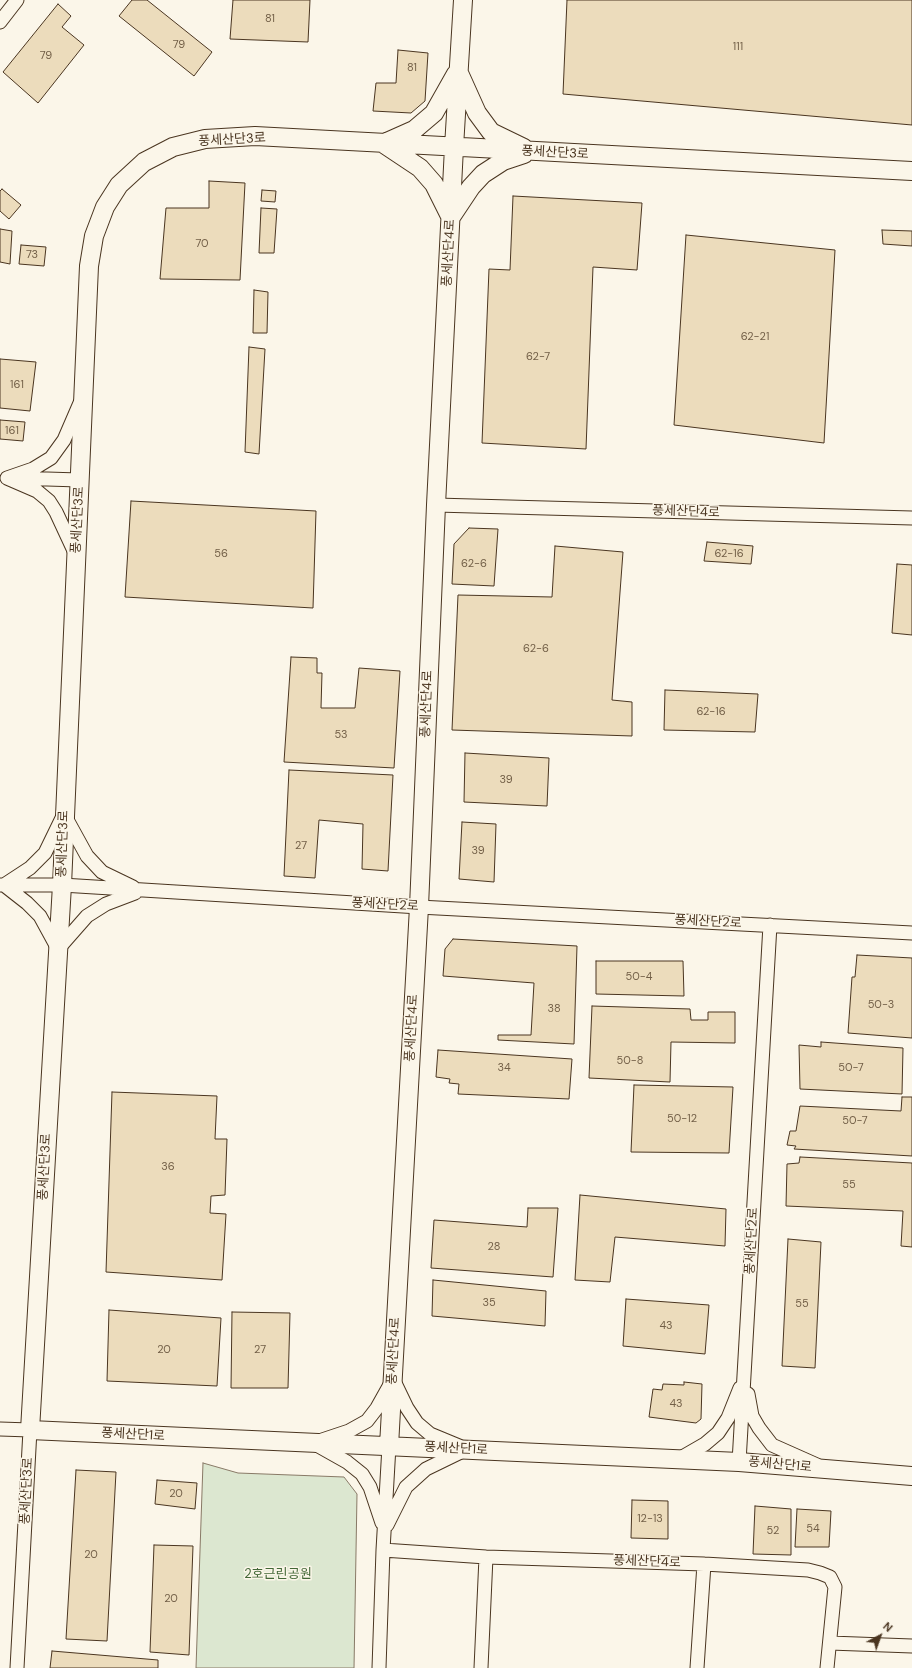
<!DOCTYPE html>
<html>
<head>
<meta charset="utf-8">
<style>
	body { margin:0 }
	#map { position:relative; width:912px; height:1668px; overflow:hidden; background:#fbf6e9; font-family:"DM Sans",sans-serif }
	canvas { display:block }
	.north { position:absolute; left:860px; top:1616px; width:40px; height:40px; -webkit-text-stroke:3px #fbf6e9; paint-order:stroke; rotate:41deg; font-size:11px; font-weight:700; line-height:16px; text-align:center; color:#4a3520 }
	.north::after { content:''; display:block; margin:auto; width:14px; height:18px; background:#4a3520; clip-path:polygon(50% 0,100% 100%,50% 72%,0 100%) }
</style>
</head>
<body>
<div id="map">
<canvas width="912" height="1668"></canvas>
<div class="north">N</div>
</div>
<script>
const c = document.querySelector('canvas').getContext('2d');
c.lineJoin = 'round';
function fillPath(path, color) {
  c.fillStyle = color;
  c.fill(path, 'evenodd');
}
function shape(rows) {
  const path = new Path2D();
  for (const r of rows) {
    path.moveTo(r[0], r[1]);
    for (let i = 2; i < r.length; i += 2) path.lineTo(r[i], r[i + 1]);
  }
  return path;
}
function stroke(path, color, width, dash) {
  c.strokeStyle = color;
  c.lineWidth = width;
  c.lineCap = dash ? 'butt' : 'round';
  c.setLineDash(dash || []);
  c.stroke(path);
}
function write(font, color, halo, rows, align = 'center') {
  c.font = font + ' "DM Sans","Noto Sans KR",sans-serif';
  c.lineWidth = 3;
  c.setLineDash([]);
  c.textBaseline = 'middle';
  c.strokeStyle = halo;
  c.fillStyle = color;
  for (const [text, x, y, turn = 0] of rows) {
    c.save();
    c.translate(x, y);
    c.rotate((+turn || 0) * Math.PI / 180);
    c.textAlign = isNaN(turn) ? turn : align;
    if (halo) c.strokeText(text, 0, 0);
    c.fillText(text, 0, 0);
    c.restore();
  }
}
const green = shape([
	[203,1463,238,1473,344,1477,357,1494,354,1668,196,1668,203,1463]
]);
fillPath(green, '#dce7d0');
stroke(green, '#887966', 1);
const building = shape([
	[132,0,147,0,212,52,194,76,119,16,132,0],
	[233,0,310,0,308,42,230,39,233,0],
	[567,0,912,0,912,125,563,94,567,0],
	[58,4,71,16,62,27,84,45,38,103,3,72,58,4],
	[398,50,428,53,425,101,411,113,373,111,376,83,396,83,398,50],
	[209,181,245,183,240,280,160,279,166,208,209,208,209,181],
	[2,189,21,205,9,219,0,211,0,191,2,189],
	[262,190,276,191,275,202,261,201,262,190],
	[513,196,642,203,637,270,593,267,586,449,482,443,489,269,510,270,513,196],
	[261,208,277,209,274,253,259,253,261,208],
	[0,229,12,231,10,264,0,262,0,229],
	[882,230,912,231,912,246,883,244,882,230],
	[686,235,835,250,824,443,674,425,686,235],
	[21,245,46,247,44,266,19,264,21,245],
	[254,290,268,292,267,333,253,333,254,290],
	[249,347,265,349,259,454,245,452,249,347],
	[0,359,36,362,30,411,0,408,0,359],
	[0,420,25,422,23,441,0,439,0,420],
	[131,501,316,511,313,608,125,597,131,501],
	[469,528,498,529,494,586,452,584,454,544,469,528],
	[707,542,753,546,751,564,704,561,707,542],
	[555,546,623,552,612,700,632,702,632,736,452,730,458,595,552,597,555,546],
	[897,564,912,565,912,635,892,633,897,564],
	[291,657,317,658,317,673,322,673,321,708,355,708,359,668,400,671,394,768,284,762,291,657],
	[665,690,758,694,755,732,664,730,665,690],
	[465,753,549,758,547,806,464,802,465,753],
	[289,770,393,775,388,871,362,869,363,824,319,820,315,878,284,876,289,770],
	[462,822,496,824,494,882,459,879,462,822],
	[453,939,577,946,574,1044,498,1040,498,1035,531,1035,534,983,443,976,445,949,453,939],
	[857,955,912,958,912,1038,848,1033,852,977,855,977,857,955],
	[596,961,683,961,684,996,596,994,596,961],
	[592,1006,690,1009,691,1020,708,1020,708,1012,735,1012,735,1043,671,1042,670,1082,589,1078,592,1006],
	[821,1042,903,1048,902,1094,800,1089,799,1045,821,1047,821,1042],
	[438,1050,572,1059,569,1099,458,1094,459,1084,449,1083,450,1079,436,1077,438,1050],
	[634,1085,733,1087,729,1153,631,1152,634,1085],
	[112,1092,217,1096,215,1139,227,1139,225,1195,211,1196,210,1213,226,1214,222,1280,106,1272,112,1092],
	[902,1097,912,1097,912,1156,794,1149,796,1146,787,1145,790,1131,796,1131,800,1106,901,1111,902,1097],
	[800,1157,912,1163,912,1247,901,1246,903,1211,786,1206,787,1164,799,1163,800,1157],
	[580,1195,726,1209,725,1246,615,1237,610,1282,575,1280,580,1195],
	[528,1208,558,1208,553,1277,431,1268,434,1220,527,1227,528,1208],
	[788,1239,821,1242,815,1368,782,1366,788,1239],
	[433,1280,546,1291,545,1326,432,1316,433,1280],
	[626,1299,709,1305,705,1354,623,1346,626,1299],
	[109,1310,221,1318,217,1386,107,1381,109,1310],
	[232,1312,290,1313,288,1388,231,1388,232,1312],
	[684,1382,702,1384,701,1419,696,1423,649,1417,653,1389,662,1390,663,1384,684,1385,684,1382],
	[76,1470,116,1472,107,1641,66,1639,76,1470],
	[157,1480,197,1483,195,1509,155,1504,157,1480],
	[632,1500,668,1501,668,1539,631,1538,632,1500],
	[755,1506,791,1509,791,1555,753,1554,755,1506],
	[797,1509,831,1511,829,1547,795,1547,797,1509],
	[154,1545,193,1546,189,1655,150,1652,154,1545],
	[52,1651,158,1660,158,1668,50,1668,52,1651]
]);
fillPath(building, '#ecdcbc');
stroke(building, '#4a3520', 1);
const street = shape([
	[0,22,17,0],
	[7,478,33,469,51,458,64,440,80,403],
	[7,478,37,491,49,501,56,512,76,555],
	[15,478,79,480],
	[436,505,912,518],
	[63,816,45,853,30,868,4,885,27,903,40,916,58,949,87,916,106,904,135,893],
	[65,816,87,856,102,872,133,887],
	[0,885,62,885,419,907,912,933],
	[394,1381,407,1408,417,1423,430,1434,459,1446],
	[748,1394,752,1416,759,1428,772,1445,817,1465],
	[0,1429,30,1430,17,1668],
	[322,1440,349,1431,367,1421,377,1408,391,1383],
	[315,1444,347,1462,362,1474,370,1487,382,1523],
	[679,1459,705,1444,718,1433,728,1418,740,1388],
	[739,1462,770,925],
	[387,1525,406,1487,426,1469,465,1450],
	[383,1550,486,1557,704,1564,808,1570,820,1573,830,1577,835,1587,827,1668],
	[830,1643,912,1646],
	[379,1668,383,1550,389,1446],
	[481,1668,486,1557],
	[697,1668,704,1564]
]);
const secondary = shape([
	[459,73,477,113,491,132,524,148],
	[387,142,414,130,434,113,456,74],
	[384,144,420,168,434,184,450,216],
	[912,171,255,136,205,139,173,147,144,162,119,185,105,207,94,236,89,266,62,885,30,1430,739,1462,912,1476],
	[451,217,471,187,483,174,503,161,524,154],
	[389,1446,419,907,436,505,454,147,463,0]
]);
stroke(street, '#4a3520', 15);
stroke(secondary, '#4a3520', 20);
stroke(street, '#fbf6e9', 13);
stroke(secondary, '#fbf6e9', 18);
write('11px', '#725f47', null, [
	["81",270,19],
	["79",179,45],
	["111",738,47],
	["79",46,56],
	["81",412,68],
	["70",202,244],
	["73",32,255],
	["62-21",755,337],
	["62-7",538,357],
	["161",17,385],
	["161",12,431],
	["56",221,554],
	["62-16",729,554],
	["62-6",474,564],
	["62-6",536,649],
	["62-16",711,712],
	["53",341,735],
	["39",506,780],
	["27",301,846],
	["39",478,851],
	["50-4",639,977],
	["50-3",881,1005],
	["38",554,1009],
	["50-8",630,1061],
	["34",504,1068],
	["50-7",851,1068],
	["50-12",682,1119],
	["50-7",855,1121],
	["36",168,1167],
	["55",849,1185],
	["28",494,1247],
	["35",489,1303],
	["55",802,1304],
	["43",666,1326],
	["20",164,1350],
	["27",260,1350],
	["43",676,1404],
	["20",176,1494],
	["12-13",650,1519],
	["54",813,1529],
	["52",773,1531],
	["20",91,1555],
	["20",171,1599]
]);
write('13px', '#4a3520', '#fbf6e9', [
	["풍세산단3로",232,140,-3],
	["풍세산단3로",555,153,3],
	["풍세산단4로",449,253,-87],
	["풍세산단4로",686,512,2],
	["풍세산단3로",78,520,-87],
	["풍세산단4로",427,704,-88],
	["풍세산단3로",63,844,-88],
	["풍세산단2로",385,905,3],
	["풍세산단2로",708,922,3],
	["풍세산단4로",412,1028,-87],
	["풍세산단3로",45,1167,-87],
	["풍세산단2로",752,1241,-87],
	["풍세산단4로",394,1351,-87],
	["풍세산단1로",133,1435,3],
	["풍세산단1로",456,1449,3],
	["풍세산단1로",780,1465,5],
	["풍세산단3로",27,1491,-87],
	["풍세산단4로",647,1562,2]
]);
write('13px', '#436837', '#fbf6e9', [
	["2호근린공원",278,1575]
]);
</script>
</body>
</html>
